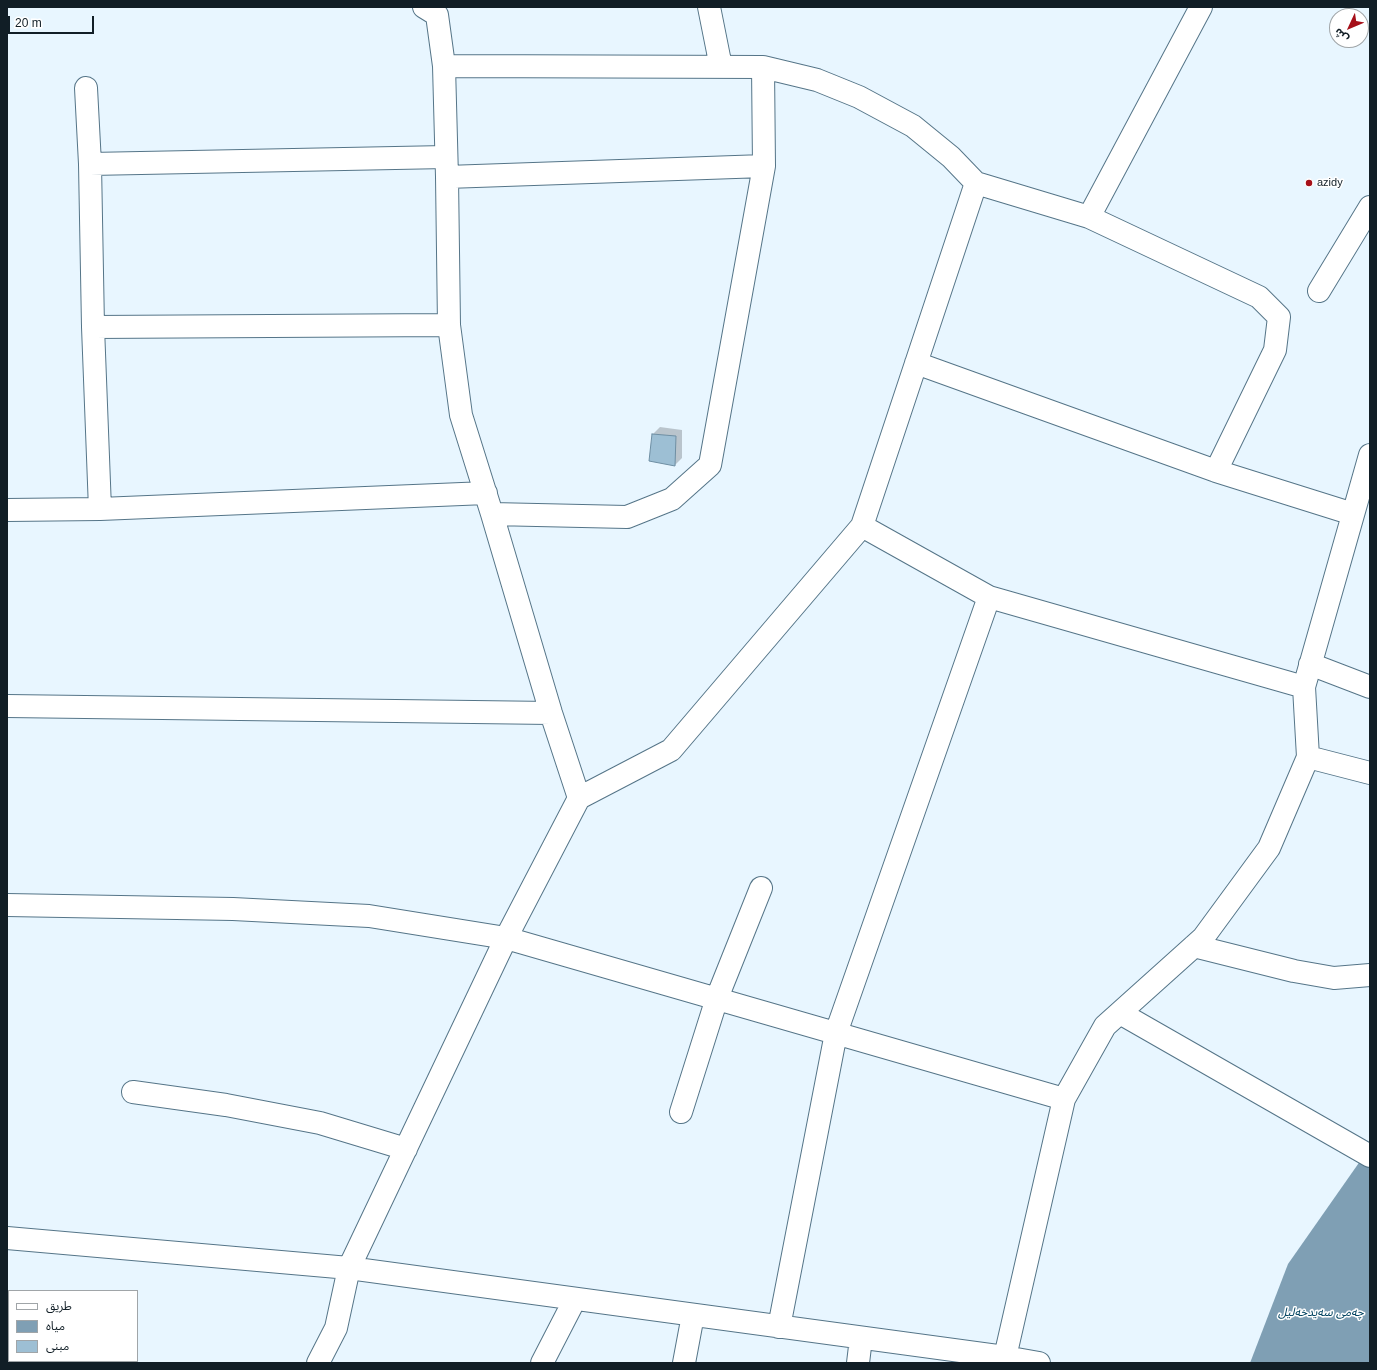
<!DOCTYPE html>
<html>
<head>
<meta charset="utf-8">
<style>
	body { margin:0 }
	#map { position:relative; width:1377px; height:1370px; overflow:hidden; background:#e8f6ff; font-family:Helvetica,"Noto Sans Arabic",sans-serif }
	canvas { display:block }
	.frame { position:absolute; inset:0; border:8px solid #111e26; pointer-events:none }
	.legend { position:absolute; left:8px; top:1290px; width:130px; height:72px; box-sizing:border-box; background:#fff; border:1px solid #a0a5a8; margin:0; padding:5px 7px; list-style:none; font-size:12px; color:#111e26 }
	.legend li { display:flex; align-items:center; gap:8px; height:20px }
	.legend b { width:20px; border:1px solid #a0a5a8 }
	.north { position:absolute; left:1329px; top:8px; width:40px; height:40px; box-sizing:border-box; background:#fff; border:1px solid #a0a5a8; border-radius:50%; rotate:226deg; font-size:11px; font-weight:700; line-height:16px; text-align:center; color:#111e26 }
	.north::after { content:''; display:block; margin:auto; width:14px; height:18px; background:#a61019; clip-path:polygon(50% 0,100% 100%,50% 72%,0 100%) }
	.scale { position:absolute; left:8px; top:16px; width:86px; height:18px; box-sizing:border-box; border:2px solid #111e26; border-top:0; padding-left:5px; font-size:12px; line-height:14px; white-space:nowrap; color:#111e26; -webkit-text-stroke:3px #fff; paint-order:stroke }
</style>
</head>
<body>
<div id="map">
<canvas width="1377" height="1370"></canvas>
<div class="frame"></div>
<ul class="legend">
<li><b style="height:5px;background:#fff"></b>طريق</li>
<li><b style="height:11px;background:#7f9fb4"></b>مياه</li>
<li><b style="height:11px;background:#9dbfd4"></b>مبنى</li>
</ul>
<div class="north">ش</div>
<div class="scale">20 m</div>
</div>
<script>
const c = document.querySelector('canvas').getContext('2d');
c.lineJoin = 'round';
function fillPath(path, color) {
  c.fillStyle = color;
  c.fill(path, 'evenodd');
}
function shape(rows) {
  const path = new Path2D();
  for (const r of rows) {
    path.moveTo(r[0], r[1]);
    for (let i = 2; i < r.length; i += 2) path.lineTo(r[i], r[i + 1]);
  }
  return path;
}
function stroke(path, color, width, dash) {
  c.strokeStyle = color;
  c.lineWidth = width;
  c.lineCap = dash ? 'butt' : 'round';
  c.setLineDash(dash || []);
  c.stroke(path);
}
function write(font, color, halo, rows, align = 'center') {
  c.font = font + ' Helvetica,"Noto Sans Arabic",sans-serif';
  c.lineWidth = 3;
  c.setLineDash([]);
  c.textBaseline = 'middle';
  c.strokeStyle = halo;
  c.fillStyle = color;
  for (const [text, x, y, turn = 0] of rows) {
    c.save();
    c.translate(x, y);
    c.rotate((+turn || 0) * Math.PI / 180);
    c.textAlign = isNaN(turn) ? turn : align;
    if (halo) c.strokeText(text, 0, 0);
    c.fillText(text, 0, 0);
    c.restore();
  }
}
fillPath(shape([
	[1370,1147,1370,1363,1250,1363,1288,1264]
]), '#7f9fb4');
fillPath(shape([
	[660,427,682,430,682,458,675,465,650,460,653,434]
]), '#0003');
const building = shape([
	[652,434,676,436,675,466,649,461,652,434]
]);
fillPath(building, '#9dbfd4');
stroke(building, '#6e8ea3', 1);
const minor = shape([
	[424,7,437,15,444,66,447,177,449,325,461,415,492,514,551,713,579,798],
	[709,7,721,67],
	[444,66,763,67,817,80,859,97,913,126,951,157,976,183,1089,217,1259,297,1279,317,1275,350,1216,471],
	[86,88,90,164,93,327,100,509],
	[90,164,446,157],
	[447,177,764,166],
	[1089,217,1201,7],
	[1319,291,1370,207],
	[93,327,449,325],
	[916,363,1216,471,1353,514],
	[7,510,100,509,486,493],
	[492,514,627,517,672,499,710,465,764,166,763,67],
	[862,526,989,597,1304,687],
	[1310,664,1370,687],
	[7,706,551,713],
	[1308,757,1370,773],
	[7,905,233,909,369,916,506,938,1064,1099],
	[1194,946,1294,971,1334,978,1370,975],
	[1120,1013,1370,1156],
	[133,1092,226,1105,320,1123,406,1149],
	[681,1112,717,998,761,888],
	[7,1238,349,1268,1005,1357,1039,1363],
	[779,1327,836,1033,989,597],
	[1005,1357,1064,1099,1105,1026,1203,938,1269,848,1308,757,1304,687,1370,455],
	[318,1363,336,1328,349,1268,506,938,579,798,671,750,862,526,976,183],
	[542,1363,575,1299],
	[684,1363,693,1315],
	[858,1363,861,1338]
]);
stroke(minor, '#557588', 24);
stroke(minor, '#fff', 22);
for (const [x, y, r, color] of [
	[1309,183,4,"#a61019"]
]) {
  const dot = new Path2D();
  dot.arc(x, y, r, 0, 2 * Math.PI);
  c.fillStyle = color;
  c.fill(dot);
  stroke(dot, '#fff', 1.5);
}
write('11px', '#111e26', '#fff', [
	["azidy",1317,183]
], 'left');
write('italic 12px', '#034461', '#fff', [
	["چەمی سەیدخەلیل",1321,1313]
]);
</script>
</body>
</html>
